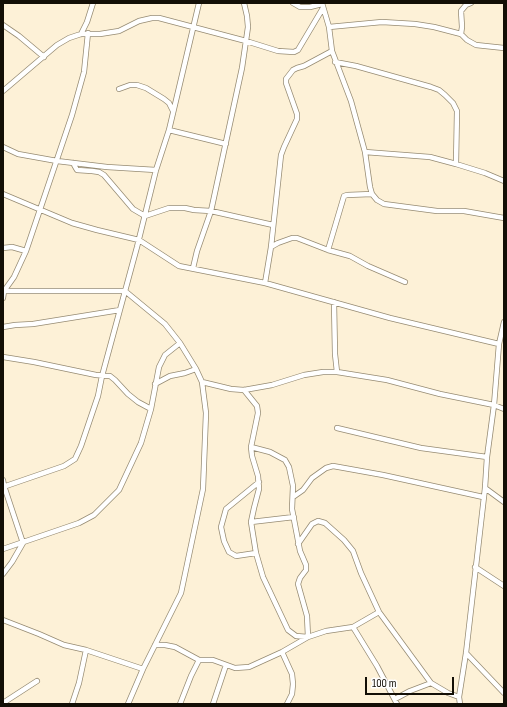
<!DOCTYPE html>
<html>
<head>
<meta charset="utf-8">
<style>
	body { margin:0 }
	#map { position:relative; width:507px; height:707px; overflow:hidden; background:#fdf1d7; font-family:"Sofia Sans Condensed",sans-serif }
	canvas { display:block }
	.frame { position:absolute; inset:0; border:4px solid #130f06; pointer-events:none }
	.scale { position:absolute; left:365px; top:677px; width:89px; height:18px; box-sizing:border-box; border:2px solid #130f06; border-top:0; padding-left:5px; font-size:12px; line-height:14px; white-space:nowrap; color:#130f06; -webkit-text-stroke:3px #fff; paint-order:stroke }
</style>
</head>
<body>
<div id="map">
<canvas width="507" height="707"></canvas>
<div class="frame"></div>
<div class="scale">100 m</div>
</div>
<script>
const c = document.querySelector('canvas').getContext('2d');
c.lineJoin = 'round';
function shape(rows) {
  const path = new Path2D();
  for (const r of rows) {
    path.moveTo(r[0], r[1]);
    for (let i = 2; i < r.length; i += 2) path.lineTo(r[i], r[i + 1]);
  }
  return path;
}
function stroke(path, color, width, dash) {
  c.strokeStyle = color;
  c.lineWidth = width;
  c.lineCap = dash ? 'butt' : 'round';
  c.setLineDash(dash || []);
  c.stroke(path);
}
const minor = shape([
	[293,3,300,7,310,7,322,4],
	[322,3,329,27,332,51,351,101,365,152,430,157,456,164,485,173,504,181],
	[3,25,19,36,44,57],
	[329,27,382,22,415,24,434,27,461,34,467,40,476,45,504,48],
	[81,34,87,22,93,3],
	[461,34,462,27,461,11,466,5,471,3],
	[335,62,356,66,431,87,439,90,445,95,453,103,457,111,456,164],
	[119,89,130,85,137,85,146,88,164,99,169,103,173,111],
	[3,91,57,45,69,38,81,34,100,34,119,31,139,21,152,18,159,18,246,41,278,51,294,52,298,50,323,8],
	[169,130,226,144],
	[3,147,18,154,57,161,107,167,156,170],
	[365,152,370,187,372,194,377,200,384,204,437,211,464,211,504,218],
	[73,163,77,170,92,171,99,172,104,175,133,209,145,216,169,208,185,208,194,210,211,211,273,225],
	[3,194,72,223,97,230,139,240,179,266,265,283,390,318,499,344],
	[271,247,278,243,292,238,297,238,328,250,344,196,347,195,372,194],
	[3,248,12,247,26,251],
	[328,250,350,256,368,266,405,282],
	[193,268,197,251,211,211,242,68,248,27,247,16,244,3],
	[265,283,271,247,281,155,284,147,297,119,297,114,286,83,286,79,293,70,297,68,304,66,332,51],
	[3,291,125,291,165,324,180,343,196,369,202,382,206,413,203,489,181,593,143,669,128,704],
	[3,298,4,291,14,277,26,251,72,115,84,72,88,33],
	[334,302,335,354,337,372],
	[3,327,15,325,33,324,120,310],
	[3,357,34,362,96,375,110,376,115,380,128,394,138,402,151,409],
	[202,382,231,389,244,390,272,385,304,375,323,372,337,372,387,380,440,394,494,405,504,409],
	[155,384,170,376,185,373,196,369],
	[244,390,257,406,258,413,251,447,252,456,258,476,259,489,254,508,251,522,256,553,263,577,288,630,296,636,308,637,326,631,353,627,379,612],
	[337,428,421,448,487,457],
	[3,480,4,486,23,543,12,562,3,574],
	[3,487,64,466,75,459,81,446,98,396,102,376,137,247,156,170,169,130,199,3],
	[485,488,504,502],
	[293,497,303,490,312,478,326,468,333,466,383,475,483,497],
	[251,522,294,517],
	[298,544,312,524,318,521,325,523,344,540,353,551,361,573,379,612,431,683,448,693,459,697],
	[3,549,79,523,94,515,119,490,141,443,151,409,159,367,165,355,180,343],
	[256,553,236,556,229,552,224,541,221,527,226,509,259,482],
	[475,567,504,586],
	[3,620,39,634,64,645,86,650,143,669],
	[353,627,377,666,397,704],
	[155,645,165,645,175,647,199,660,213,660,235,668,249,667,282,652,308,637,307,616,298,584,300,578,306,570,306,565,300,551,292,509,293,486,289,467,285,460,270,452,251,447],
	[282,652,292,674,293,684,292,694,287,704],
	[466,653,504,693],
	[395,699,410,691,431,683],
	[3,703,37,681],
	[72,704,79,683,86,650],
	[180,704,191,676,199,660],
	[213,704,226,665],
	[460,704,459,697,466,653,485,488,487,457,494,405,499,344,504,322]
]);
stroke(minor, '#968b73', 6);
stroke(minor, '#fff', 4.5);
</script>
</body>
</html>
